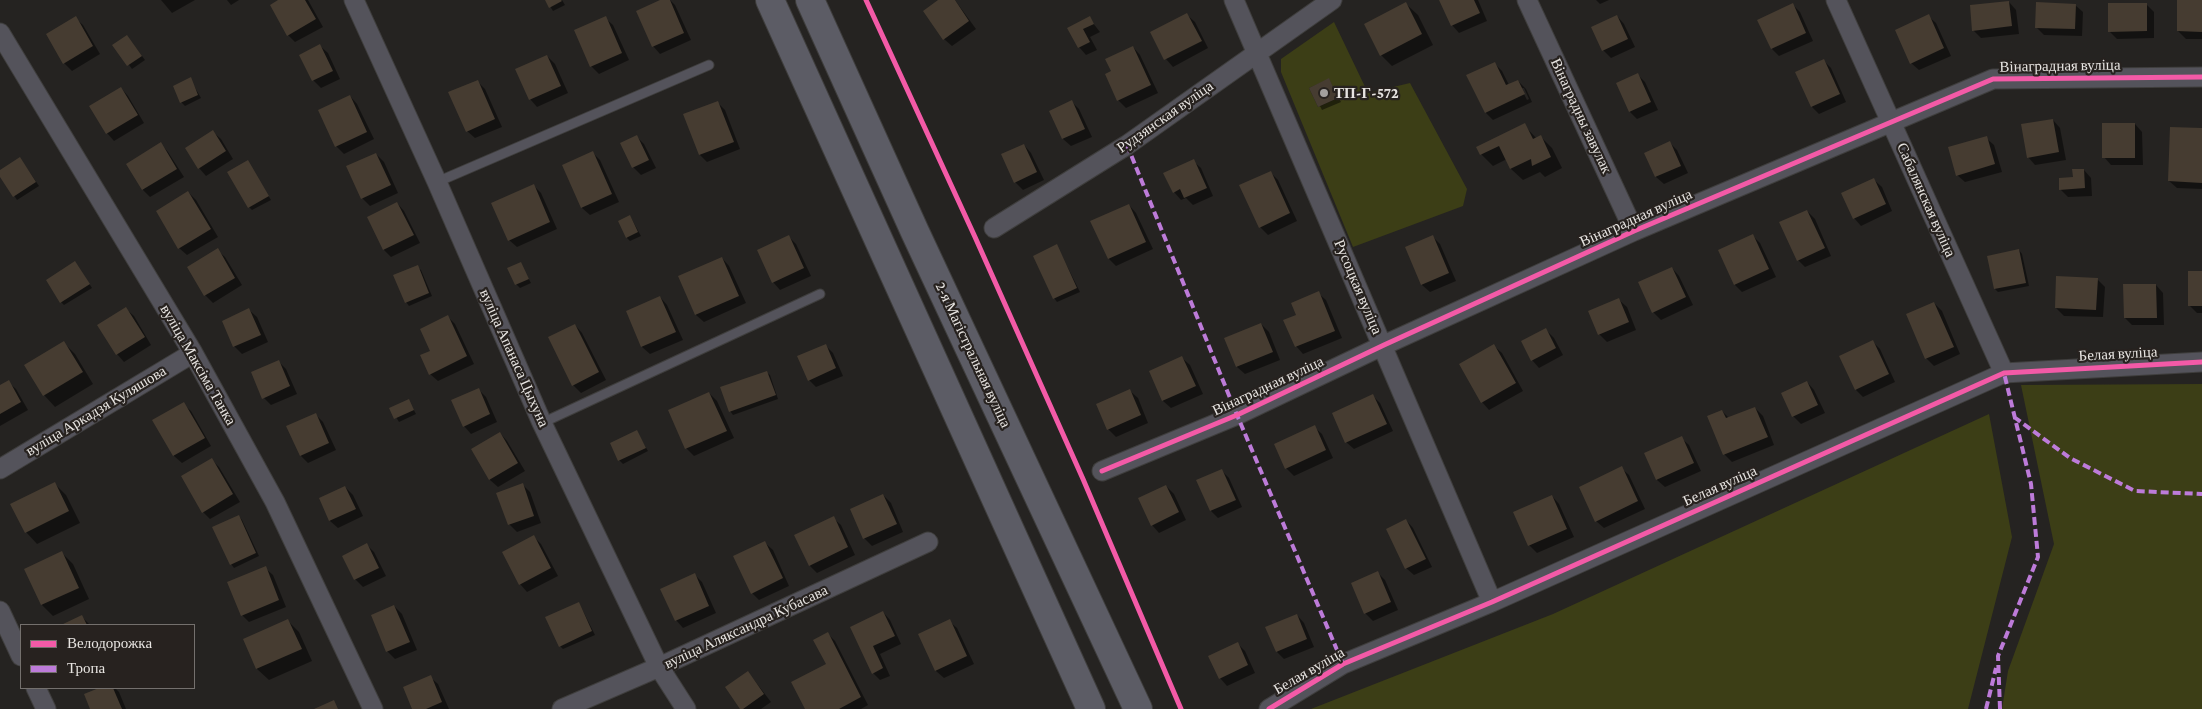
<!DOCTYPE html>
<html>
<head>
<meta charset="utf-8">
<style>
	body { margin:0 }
	#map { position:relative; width:2202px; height:709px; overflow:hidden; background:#252321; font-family:"Crimson Pro",serif }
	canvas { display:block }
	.legend { position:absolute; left:20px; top:624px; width:175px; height:65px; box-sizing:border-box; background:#27221f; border:1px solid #74706d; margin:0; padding:6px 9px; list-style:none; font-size:15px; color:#e7e4e1 }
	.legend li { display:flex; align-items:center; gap:10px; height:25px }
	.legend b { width:25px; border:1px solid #74706d }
</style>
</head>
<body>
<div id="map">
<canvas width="2202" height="709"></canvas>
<ul class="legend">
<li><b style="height:6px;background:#f35aa7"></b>Велодорожка</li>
<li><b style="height:6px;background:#bd7bd9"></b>Тропа</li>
</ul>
</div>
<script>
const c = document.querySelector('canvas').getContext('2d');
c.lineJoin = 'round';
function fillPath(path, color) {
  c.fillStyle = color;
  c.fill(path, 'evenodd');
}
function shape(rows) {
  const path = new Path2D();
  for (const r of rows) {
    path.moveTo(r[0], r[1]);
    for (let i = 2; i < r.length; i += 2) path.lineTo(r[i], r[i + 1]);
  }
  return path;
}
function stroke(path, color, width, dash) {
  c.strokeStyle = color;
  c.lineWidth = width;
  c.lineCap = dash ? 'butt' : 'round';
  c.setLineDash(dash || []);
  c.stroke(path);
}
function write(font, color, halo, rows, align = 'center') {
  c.font = font + ' "Crimson Pro",serif';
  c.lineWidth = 4.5;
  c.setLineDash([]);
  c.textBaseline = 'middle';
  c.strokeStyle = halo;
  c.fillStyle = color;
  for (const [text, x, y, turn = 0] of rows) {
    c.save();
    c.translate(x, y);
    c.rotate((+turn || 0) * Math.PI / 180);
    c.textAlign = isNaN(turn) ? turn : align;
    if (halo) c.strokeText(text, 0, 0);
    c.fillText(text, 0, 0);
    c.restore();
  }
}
fillPath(shape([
	[1334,22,1368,93,1410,83,1467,189,1463,206,1353,247,1281,72,1281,59],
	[1329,79,1338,98,1318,107,1309,88],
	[2202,384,2202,709,2002,709,2008,671,2054,544,2021,385],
	[1989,414,2012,537,1968,709,1311,709,1553,614]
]), '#3c3e16');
fillPath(shape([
	[161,0,195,0,172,13],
	[227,0,239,0,231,5],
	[281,0,308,0,323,27,295,42,288,35],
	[546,0,562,0,565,5,553,11],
	[663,0,670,0,675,5,691,40,660,54,653,46],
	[940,0,955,0,976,29,952,46,944,39],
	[1441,0,1478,0,1487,21,1459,33,1452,25],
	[1596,0,1609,0,1600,4],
	[2179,0,2202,0,2202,39,2186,39,2178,31],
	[2009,2,2016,10,2019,34,1981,38,1973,30],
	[1406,4,1418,15,1433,45,1392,66,1381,55],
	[2146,4,2154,12,2154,38,2117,39,2109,31],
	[1793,5,1800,12,1813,41,1779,56,1772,49],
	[2075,5,2083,12,2082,36,2044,35,2036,27],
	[1187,15,1195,22,1208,48,1173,67,1166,59],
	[1617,16,1624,24,1635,47,1611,58,1603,50],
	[1928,16,1936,23,1951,56,1919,70,1911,63],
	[75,18,83,25,100,54,72,71,64,63,47,34],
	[605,18,613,25,629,60,599,74,591,66],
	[1089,18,1100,32,1090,37,1097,50,1086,55,1079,47,1069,29],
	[127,36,145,60,132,69,114,45],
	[320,46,328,53,340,79,321,88,313,80,301,55],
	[1133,47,1140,55,1158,93,1126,108,1118,100,1106,75,1113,72],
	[547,56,555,64,568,93,537,107,530,99],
	[1823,60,1831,68,1846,102,1819,114,1812,107],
	[1494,63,1502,71,1509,85,1518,81,1526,89,1532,102,1493,120,1486,113,1468,76],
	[1521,88,1524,88,1529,99,1527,100],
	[1638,75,1645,82,1658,110,1637,119,1630,112],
	[190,79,201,98,185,106,181,102],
	[1329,80,1341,102,1322,110,1311,88],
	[478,82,485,89,502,127,475,138,467,131],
	[121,88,128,96,144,123,114,141,107,133],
	[350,96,357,104,374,139,344,154,336,146],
	[717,102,725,110,740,149,707,162,700,155],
	[1072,102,1079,109,1092,137,1071,146,1063,139,1051,112],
	[2053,120,2060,128,2066,160,2035,165,2028,157],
	[2135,124,2142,132,2143,165,2111,165,2104,157],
	[1524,125,1537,139,1541,137,1552,148,1562,168,1545,177,1540,172,1523,180,1511,169,1507,159,1493,166,1481,154],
	[2202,130,2202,189,2177,188,2169,181],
	[213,132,221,139,233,159,206,176,199,168],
	[637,137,644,144,656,168,641,175,633,167],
	[1986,138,1994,145,2002,172,1965,182,1957,175],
	[1670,143,1677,150,1688,173,1664,184,1656,177,1646,154],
	[161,144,168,152,184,177,150,197,143,190,128,164],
	[1024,145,1031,153,1044,180,1023,190,1015,182],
	[593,153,600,160,619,202,590,215,582,208,563,166],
	[376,154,384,162,398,193,370,206,362,198],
	[20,158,39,186,17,200,0,174,0,171],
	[1193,161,1201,168,1213,196,1193,205,1186,198,1181,200,1174,192],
	[248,162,271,200,252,210,249,207],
	[2084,170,2091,178,2092,196,2068,197,2060,189],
	[1270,172,1278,180,1297,221,1268,235,1260,227],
	[1874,180,1882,187,1892,211,1861,226,1854,218],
	[533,185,541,193,557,229,517,247,509,240],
	[188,192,196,200,218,237,187,255,179,248],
	[397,203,404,211,420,243,391,257,384,250,368,218],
	[1129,205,1136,213,1153,249,1116,266,1109,259],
	[1807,211,1815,219,1831,256,1805,267,1798,260],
	[630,216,641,236,630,241,627,238],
	[1753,236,1760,243,1776,277,1742,292,1735,285,1719,251],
	[789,237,796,244,811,276,780,290,773,282],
	[1433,237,1440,244,1456,281,1430,292,1422,285,1407,248],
	[1057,246,1080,292,1057,302,1054,298],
	[217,250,225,257,242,285,213,303,205,295],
	[2019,250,2022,254,2029,286,1998,292,1995,289],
	[722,258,729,266,746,303,704,322,696,315,680,277],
	[520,263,531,283,520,288,516,284],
	[78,266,92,288,64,305,61,302],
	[417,267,421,270,432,296,409,306,406,302],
	[1672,268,1679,276,1693,305,1661,320,1653,312,1640,283],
	[2202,273,2202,313,2197,313,2189,305],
	[2097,279,2105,287,2103,317,2064,316,2056,308],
	[2156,285,2163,293,2164,325,2132,325,2125,318],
	[1318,293,1326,300,1342,338,1303,354,1296,346,1297,316],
	[660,297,667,305,683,340,650,354,642,347,627,312],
	[1619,300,1627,307,1636,330,1607,342,1599,334],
	[1934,303,1942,311,1960,354,1934,366,1926,358],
	[126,309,134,316,151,345,124,362,117,354],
	[249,310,257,317,268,342,242,354,234,346],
	[447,316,455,324,474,364,438,381,430,374,432,351],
	[1261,324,1269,332,1280,360,1245,374,1237,367,1226,339],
	[575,325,582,333,606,380,581,393,573,385],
	[1546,330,1554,338,1563,355,1539,368,1532,360],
	[1872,341,1880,349,1895,382,1863,397,1856,390],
	[63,342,75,354,93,384,55,407,44,395],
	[825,345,833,353,843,376,816,387,809,380],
	[1494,346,1502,353,1523,391,1489,410,1482,402],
	[1182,358,1190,365,1203,394,1171,408,1163,401,1150,372],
	[278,361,286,369,297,394,271,405,264,398],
	[766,372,770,375,778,399,733,415,730,411],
	[8,382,16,389,28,410,0,426,0,387],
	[1807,382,1814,390,1825,413,1801,424,1793,416],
	[478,389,486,397,497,422,471,434,464,426],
	[1130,391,1138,398,1148,423,1116,437,1108,429],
	[709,393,717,401,734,438,694,456,686,448],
	[1373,396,1380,403,1393,431,1354,449,1346,442],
	[409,401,416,414,399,422,391,409],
	[183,404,191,411,211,446,182,463,174,456,154,421],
	[1755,408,1763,416,1774,445,1732,462,1724,454,1722,411,1729,418],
	[315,414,323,422,336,450,308,463,301,456],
	[1314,427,1322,434,1333,458,1294,476,1286,468],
	[636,431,648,451,623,464,619,460],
	[500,433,507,441,525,471,498,487,490,480,473,449],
	[1681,438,1689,445,1701,471,1665,487,1657,480,1646,454],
	[212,460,219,467,240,502,210,519,203,512],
	[1621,468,1629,475,1645,509,1604,528,1596,521],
	[1221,470,1229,478,1242,507,1218,518,1211,511,1197,481],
	[54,483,66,495,80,523,37,544,26,532],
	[523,485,530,492,541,523,517,532,509,524],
	[1166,486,1174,494,1186,520,1159,533,1152,525],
	[345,487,353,495,363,516,338,528,330,521,320,499],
	[883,495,891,503,903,532,872,546,864,538],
	[1552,496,1559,504,1574,537,1537,553,1529,545,1515,512],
	[239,516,242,520,259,556,234,568,231,564],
	[833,518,841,525,855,555,817,573,810,566],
	[1406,520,1413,528,1432,567,1414,575,1406,568],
	[534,537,541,544,558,576,527,592,520,584],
	[765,543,773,550,789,586,759,600,752,593],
	[367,545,374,552,386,576,363,587,355,579,344,556],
	[62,553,73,564,89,599,53,616,42,605],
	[265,568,273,575,286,607,249,622,242,615],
	[1378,573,1385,580,1398,610,1373,621,1365,613],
	[695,575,702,582,716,613,683,628,676,620],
	[579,603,595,635,563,649,560,646],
	[394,606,402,614,417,650,395,659,387,651],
	[883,612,890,620,901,644,880,654,890,676,880,680,873,673,851,627],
	[1297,615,1304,623,1314,647,1284,659,1277,652],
	[82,617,90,625,64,625],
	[288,621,299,632,312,661,269,680,257,669,245,640],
	[949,621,957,628,974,664,944,678,936,671,919,635],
	[827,633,835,641,868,705,861,709,807,709,827,665],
	[1238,644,1245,651,1255,673,1227,686,1220,678],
	[748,672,771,702,761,709,741,709],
	[430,677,438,684,449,709,414,709],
	[102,688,115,688,119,692,126,709,91,709,85,695]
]), '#0007');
fillPath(shape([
	[278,0,305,0,316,19,287,36,270,5],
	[545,0,561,0,562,1,549,8],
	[660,0,670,0,684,33,652,47,636,11],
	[938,0,955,0,969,21,943,40,923,11],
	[1439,0,1474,0,1480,13,1451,26],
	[2177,0,2202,0,2202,32,2177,31],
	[2009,1,2012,26,1972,31,1970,5],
	[1406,2,1422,34,1380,56,1364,24],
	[2036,2,2076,4,2075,29,2035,28],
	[1793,3,1806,33,1771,49,1757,20],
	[2108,3,2147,3,2147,31,2108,32],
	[1187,13,1202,41,1164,60,1150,32],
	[1929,14,1944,48,1910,64,1895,30],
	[1617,15,1628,39,1602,51,1591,27],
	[76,16,93,46,63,64,46,34],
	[606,16,622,53,590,67,574,30],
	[1090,16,1094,24,1083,29,1090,42,1078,48,1067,28],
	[127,35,142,56,127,66,112,45],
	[320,44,333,71,312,81,299,55],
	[1133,46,1151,85,1117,101,1105,74,1111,71,1105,59],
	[547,55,561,86,529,100,515,69],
	[1824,59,1840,94,1811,107,1795,72],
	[1495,62,1506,85,1518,80,1525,94,1485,113,1466,75],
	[1638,73,1651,102,1629,112,1616,83],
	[191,77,198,95,180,103,173,86],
	[1329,78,1338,98,1318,107,1309,88],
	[478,80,495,119,466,132,448,92],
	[121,87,138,115,106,134,89,106],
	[350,95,367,132,335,147,318,110],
	[1072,100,1085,129,1062,139,1049,111],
	[718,101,734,142,699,155,683,114],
	[2053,119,2059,152,2027,158,2021,124],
	[1525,123,1533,139,1541,135,1551,157,1532,166,1531,159,1510,169,1499,146,1480,155,1476,147],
	[2102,123,2135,123,2135,158,2102,158],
	[2170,127,2202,128,2202,183,2168,181],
	[213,130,226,151,198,169,185,148],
	[637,135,649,160,632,168,620,143],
	[1987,136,1995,164,1956,176,1948,147],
	[1670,141,1681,166,1655,177,1644,153],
	[161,142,177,169,142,190,126,164],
	[1024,144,1037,172,1014,183,1001,154],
	[593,151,612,194,581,208,562,165],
	[376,153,391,185,361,199,346,166],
	[20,157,36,182,13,197,0,177,0,170],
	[1194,159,1207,188,1184,198,1180,189,1173,193,1163,173],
	[248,160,269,196,248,208,227,172],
	[2072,169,2084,169,2085,188,2059,190,2059,178,2073,177],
	[1271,171,1290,213,1259,228,1239,185],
	[1874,178,1886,204,1853,219,1841,193],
	[534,184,550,222,508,241,491,203],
	[188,191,211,229,178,249,156,211],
	[397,202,414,235,383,250,367,217],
	[1129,204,1146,242,1108,259,1090,221],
	[1807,210,1825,248,1797,261,1779,222],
	[630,215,638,232,626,238,618,221],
	[1753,234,1769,269,1734,285,1718,250],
	[789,235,804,268,772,283,757,250],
	[1433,235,1449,273,1421,285,1405,247],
	[1057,244,1077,288,1053,299,1033,256],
	[218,248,235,278,204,296,187,267],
	[2019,249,2026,283,1994,289,1987,256],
	[722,257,739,296,695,315,678,276],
	[75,261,90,284,60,303,46,280],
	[521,262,529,279,515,285,507,268],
	[418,265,429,293,405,303,393,275],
	[1672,267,1686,297,1652,313,1638,282],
	[2188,271,2202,271,2202,306,2188,306],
	[2056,276,2098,278,2096,310,2055,308],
	[2123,284,2156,284,2157,318,2124,318],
	[1319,291,1335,331,1295,347,1283,320,1296,315,1291,303],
	[660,296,676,332,641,347,626,311],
	[1619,298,1629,322,1598,335,1588,311],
	[1934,302,1954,347,1925,359,1906,314],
	[126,307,145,337,116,355,97,325],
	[249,308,261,335,233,347,222,321],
	[448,315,467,356,429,375,420,355,430,351,420,329],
	[1261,323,1273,352,1236,367,1224,338],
	[575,324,599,372,572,386,548,337],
	[1546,328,1556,348,1531,361,1521,341],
	[1873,340,1889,374,1855,390,1839,356],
	[64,341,83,372,43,396,24,365],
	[826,344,836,368,808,381,797,356],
	[1494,344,1516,383,1481,403,1459,364],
	[1182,356,1196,386,1162,401,1149,371],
	[279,360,290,386,262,399,251,372],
	[767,371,776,395,729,412,720,387],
	[9,380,21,402,0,414,0,385],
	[1807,381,1818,405,1792,417,1781,393],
	[479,388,490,414,463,427,451,400],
	[1130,389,1141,415,1107,430,1096,404],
	[709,392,727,431,685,449,668,410],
	[1373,394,1387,424,1345,443,1332,413],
	[409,399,414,410,394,419,389,408],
	[184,402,205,438,173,456,152,420],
	[1755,407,1768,437,1723,455,1707,416,1722,410,1726,418],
	[316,413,329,443,300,456,286,426],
	[1315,425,1326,450,1285,469,1274,444],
	[637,430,646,448,618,461,610,443],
	[500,432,518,463,489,480,471,449],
	[1682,436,1694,463,1656,480,1644,453],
	[212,458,233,494,202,513,181,476],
	[1622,466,1638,501,1595,522,1579,487],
	[1222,469,1236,500,1210,511,1196,480],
	[55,482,69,511,25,533,10,504],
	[523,483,534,516,508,525,496,493],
	[1166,485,1179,512,1151,526,1138,498],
	[345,486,356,509,329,521,319,498],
	[883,494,897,524,863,539,850,509],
	[1552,495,1567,529,1528,546,1513,512],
	[239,515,256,553,230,565,212,527],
	[834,516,848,547,809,566,794,535],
	[1406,519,1426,559,1405,569,1386,529],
	[534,535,551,568,519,585,502,552],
	[765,541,783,578,751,594,733,556],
	[367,543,379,568,354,580,342,556],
	[62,551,79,588,41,605,24,569],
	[266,566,279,600,241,616,227,582],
	[1378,571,1391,602,1364,614,1351,583],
	[695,573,709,606,675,621,660,589],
	[579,602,592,631,559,647,545,617],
	[394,605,410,642,386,652,371,615],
	[883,611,895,636,873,646,883,668,872,674,850,627],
	[1297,614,1307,639,1276,652,1265,627],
	[82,615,87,625,61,625],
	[288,619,302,649,256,669,243,639],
	[950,619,967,656,935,671,918,634],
	[828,632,861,697,839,709,805,709,791,682,826,664,813,640],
	[1238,642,1248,665,1219,679,1208,656],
	[748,671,764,694,743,709,740,709,725,687],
	[431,675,442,702,426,709,412,709,403,687],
	[99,688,113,688,122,709,90,709,84,694],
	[334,700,338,709,314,709]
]), '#463c31');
const service = shape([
	[437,182,709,65],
	[542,423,820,294]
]);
const minor = shape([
	[354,0,437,182,542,423,659,667,686,709],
	[1234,0,1492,602],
	[1527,0,1634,231],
	[1836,0,2004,373],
	[0,33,193,353,275,502,373,709],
	[994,228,1127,145,1332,0],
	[0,469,193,353],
	[1102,471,1237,415,1384,345,1634,231,1993,79,2202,77],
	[0,611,21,656],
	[36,688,46,709],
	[562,709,659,667,928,542],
	[1269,709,1343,664,1492,602,2004,373,2202,362]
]);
const primary = shape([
	[770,0,1091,709],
	[810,0,915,232,1138,709]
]);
stroke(service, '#3f3e3d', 11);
stroke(minor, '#3f3e3d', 21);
stroke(primary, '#3f3e3d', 30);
stroke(service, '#54535b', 9);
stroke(minor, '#54535b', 19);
stroke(primary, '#5c5c65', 28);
stroke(shape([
	[1127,145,1237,415,1343,664],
	[2014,417,2070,458,2135,491,2202,494],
	[1986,709,1996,668],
	[2000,709,1998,656,2038,557,2031,484,2004,373]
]), '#bd7bd9', 4, [8, 4]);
stroke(shape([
	[866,0,975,237,1083,479,1181,709],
	[1102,471,1237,415,1384,345,1634,231,1993,79,2202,77],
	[1269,709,1343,664,1492,602,2004,373,2202,362]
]), '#f35aa7', 5);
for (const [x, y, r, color] of [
	[1324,93,5,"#a3a09e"]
]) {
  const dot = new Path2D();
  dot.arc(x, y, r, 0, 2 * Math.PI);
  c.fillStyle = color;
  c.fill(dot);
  stroke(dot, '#27221f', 2);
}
write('15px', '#e7e4e1', '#27221f', [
	["Вінаградная вуліца",2060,66,-1],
	["Вінаградны завулак",1581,116,65],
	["Рудзянская вуліца",1165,117,-35],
	["Сабалянская вуліца",1926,200,66],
	["Вінаградная вуліца",1636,218,-24],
	["Русоцкая вуліца",1358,287,67],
	["Белая вуліца",2118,354,-3],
	["2-я Магістральная вуліца",973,355,65],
	["вуліца Апанаса Цыхуна",514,358,66],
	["вуліца Максіма Танка",198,365,60],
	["Вінаградная вуліца",1268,386,-25],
	["вуліца Аркадзя Куляшова",96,411,-31],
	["Белая вуліца",1720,486,-24],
	["вуліца Аляксандра Кубасава",746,627,-25],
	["Белая вуліца",1309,671,-30]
]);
write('bold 15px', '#e7e4e1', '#27221f', [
	["ТП-Г-572",1334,93]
], 'left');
</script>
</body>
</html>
